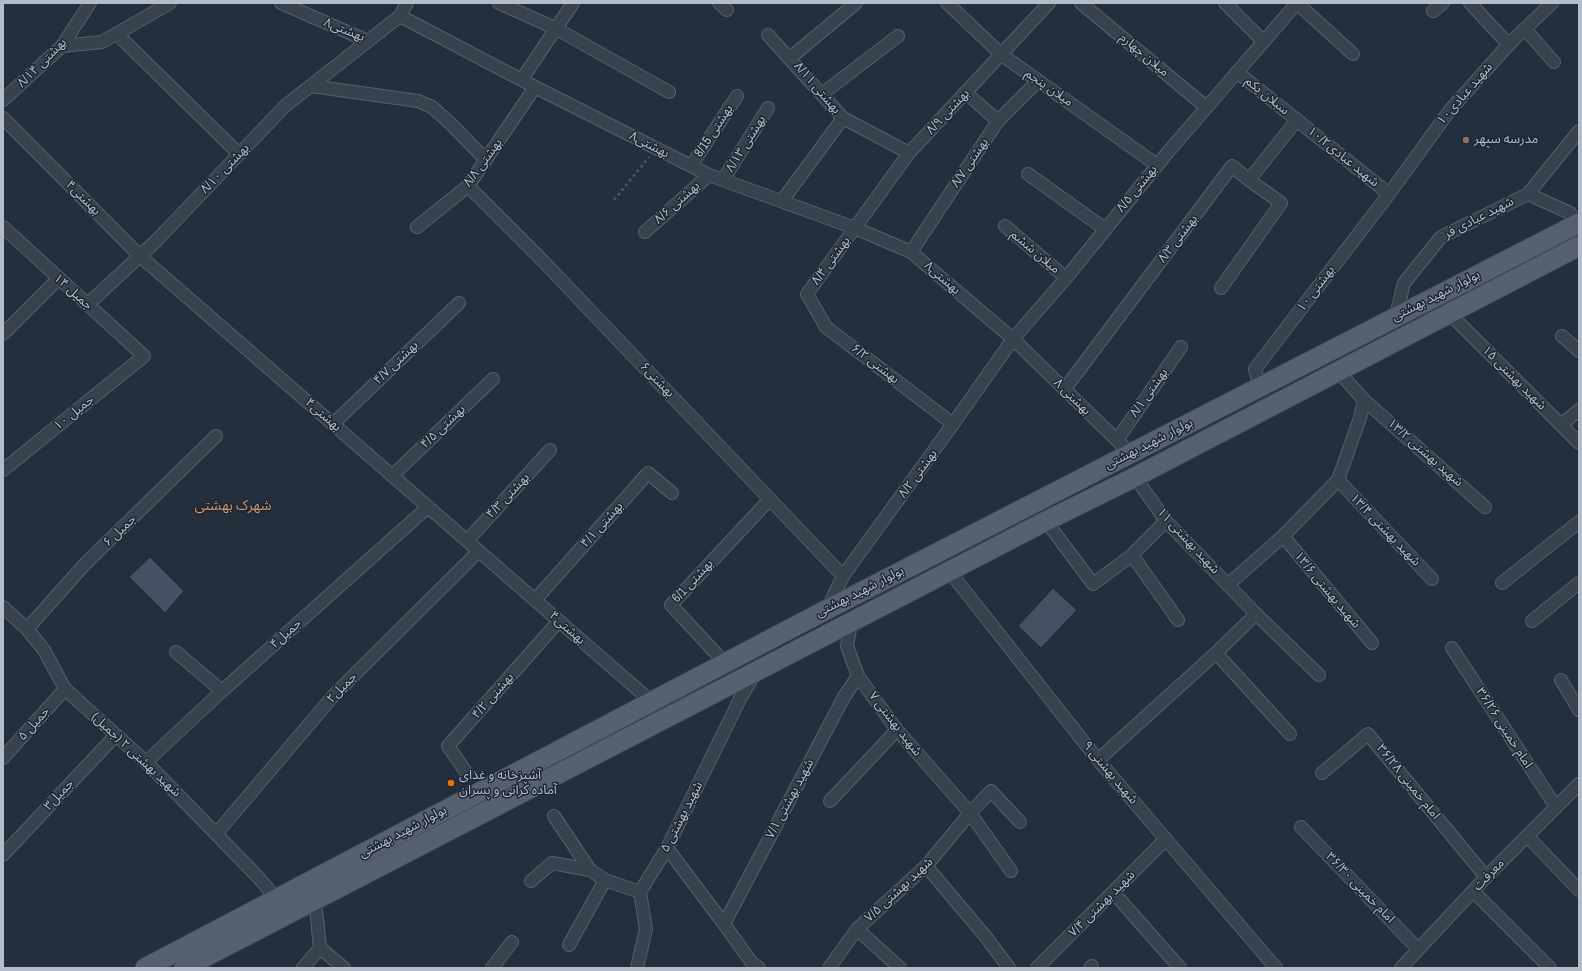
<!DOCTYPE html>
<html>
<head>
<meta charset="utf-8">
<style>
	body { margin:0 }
	#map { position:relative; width:1582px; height:971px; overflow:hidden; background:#242f3e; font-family:"Archivo Narrow",sans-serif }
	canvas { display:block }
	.frame { position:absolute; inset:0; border:4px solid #b4bcc9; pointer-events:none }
</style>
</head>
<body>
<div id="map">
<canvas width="1582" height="971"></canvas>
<div class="frame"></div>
</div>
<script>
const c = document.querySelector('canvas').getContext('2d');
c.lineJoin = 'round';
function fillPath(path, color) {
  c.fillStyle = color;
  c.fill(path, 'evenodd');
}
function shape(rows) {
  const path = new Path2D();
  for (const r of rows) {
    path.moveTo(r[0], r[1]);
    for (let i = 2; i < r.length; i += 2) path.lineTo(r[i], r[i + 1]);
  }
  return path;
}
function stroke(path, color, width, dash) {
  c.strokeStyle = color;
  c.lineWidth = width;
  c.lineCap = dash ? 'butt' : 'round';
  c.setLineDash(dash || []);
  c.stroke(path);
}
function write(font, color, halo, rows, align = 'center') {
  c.font = font + ' "Archivo Narrow","Noto Sans Arabic",sans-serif';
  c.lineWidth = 3;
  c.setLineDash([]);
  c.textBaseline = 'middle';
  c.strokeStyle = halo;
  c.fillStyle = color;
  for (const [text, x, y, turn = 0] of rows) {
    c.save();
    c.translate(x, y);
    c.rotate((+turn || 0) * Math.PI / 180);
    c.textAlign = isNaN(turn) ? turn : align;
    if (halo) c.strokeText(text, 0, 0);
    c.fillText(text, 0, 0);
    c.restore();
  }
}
const building = shape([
	[150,557,184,591,165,613,129,577,150,557],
	[1053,588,1077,610,1041,648,1018,626,1053,588]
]);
fillPath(building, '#455162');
stroke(building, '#1f2835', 1);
const minor = shape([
	[281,3,368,41,400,16,535,87,709,175,855,228,911,252,1013,339,1131,454],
	[499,3,555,28,669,92],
	[719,3,727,10],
	[947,3,1002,55,1157,165],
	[1081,3,1206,107],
	[1225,3,1263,41],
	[1297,3,1353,54],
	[1470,3,1509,45],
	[1433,11,1443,3],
	[400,16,407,3],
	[1525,29,1554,62],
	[117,34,239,154],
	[768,35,843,118,782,201],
	[62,46,102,42,170,3],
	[790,58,856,3],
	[1237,72,1389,194],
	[522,79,573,3],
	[311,86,418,101,432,107,451,124,486,160],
	[966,93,998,121],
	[822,94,898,36],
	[3,100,62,46,90,3],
	[3,118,140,256,652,702],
	[843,118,909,153],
	[691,166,737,96],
	[1028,174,1105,229],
	[723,180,768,108],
	[468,186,542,260,843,576],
	[1528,194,1570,213,1577,224],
	[1005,226,1066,278],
	[3,227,144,356,3,470],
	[417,227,468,186,535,87],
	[645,232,709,175],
	[911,252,998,121,1038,81],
	[1221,288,1281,203,1249,180],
	[87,305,156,241,285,106,368,41],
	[1449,313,1579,443],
	[1396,316,1404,283,1441,237,1528,194,1579,131],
	[3,334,59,278],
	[1562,336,1579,351],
	[1260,387,1255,369,1389,194,1450,110,1511,42,1552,3],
	[1064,390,1232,166,1249,180,1297,120],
	[1364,400,1485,507],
	[333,424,459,303],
	[953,424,826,327,807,294,909,153,1049,3],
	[1561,425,1579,410],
	[1117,440,1181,347],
	[392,476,493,379],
	[1135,477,1166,521,1256,614,1319,675],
	[1338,480,1432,579],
	[1046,521,1093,584,1132,555,1166,521],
	[1283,536,1372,643],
	[467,541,550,450],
	[1132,555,1178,620],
	[950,572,1098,760,1276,968],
	[1502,583,1579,522],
	[1229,584,1283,536,1338,480,1360,418,1364,400,1338,371],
	[535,600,648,473,672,493],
	[3,607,27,629,44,650,65,689,146,762,258,877,276,898],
	[827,609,843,576,953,424,1013,339,1066,278,1168,152,1297,3],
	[1532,621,1579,583],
	[851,623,847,646,858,676,897,730,970,813,1011,871],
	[27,629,85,564,216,436],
	[1452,648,1556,807],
	[176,652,222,691],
	[1216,653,1290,734],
	[725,663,671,605,770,499],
	[1561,680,1579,710],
	[3,758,65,689],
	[1098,760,1216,653,1256,614],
	[146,762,222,691,428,507],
	[466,772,448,746,559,621],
	[1322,773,1368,734,1486,877],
	[830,801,897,730],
	[554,816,590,870,605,880,640,892],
	[1301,827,1418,949],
	[216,834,334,695,479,551],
	[1527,836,1579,890],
	[667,848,724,924,752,963,759,968],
	[3,855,116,735],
	[926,866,986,937,1009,968],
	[531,881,552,863,590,870],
	[1473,891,1550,968],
	[1113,892,1180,968],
	[724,924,844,697,858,676],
	[857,929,900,968],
	[569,945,605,880],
	[320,948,344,968],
	[303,968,320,948,317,918,314,901],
	[492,968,512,942],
	[637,968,646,929,640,892,667,848,740,699,756,672],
	[829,968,857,929,926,866,970,813,991,791,1020,822],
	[1037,968,1166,839],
	[1090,968,1092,966],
	[1401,968,1486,877,1579,784]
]);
const primary = shape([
	[145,968,826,610,1579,223],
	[184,968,1046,521,1135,477,1579,246]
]);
stroke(minor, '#565f6c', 14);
stroke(primary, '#414a57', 21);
stroke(shape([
	[614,200,649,157]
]), '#44595c', 2.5, [3, 3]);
stroke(minor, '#38414e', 12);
stroke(primary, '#56606e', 19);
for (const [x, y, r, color] of [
	[1466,140,4,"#8d6e63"],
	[451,783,4,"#e8710a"]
]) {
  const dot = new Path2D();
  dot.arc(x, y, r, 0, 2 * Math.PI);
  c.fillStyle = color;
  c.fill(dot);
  stroke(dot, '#1d2633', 1.5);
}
write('13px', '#b4bcc9', '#1d2633', [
	["بهشتی۸",344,30,22],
	["میلان چهارم",1144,55,40],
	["بهشتی ۸/۱۴",42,63,-45],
	["بهشتی ۸/۱۱",817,88,49],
	["میلان پنجم",1049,88,35],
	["شهید عبادی۱۰",1465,94,-49],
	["سبلان یکم",1267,96,39],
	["بهشتی ۸/۹",948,112,-47],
	["بهشتی 8/15",714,131,-57],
	["بهشتی ۸/۱۳",746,144,-58],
	["بهشتی۸",649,145,27],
	["شهید عبادی۱۰/۲",1343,157,39],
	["بهشتی ۸/۸",483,163,-54],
	["بهشتی ۸/۷",970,163,-56],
	["بهشتی ۸/۱۰",225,169,-46],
	["بهشتی ۸/۵",1137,189,-51],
	["بهشتی۴",83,198,45],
	["بهشتی ۸/۶",677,203,-42],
	["شهید عبادی فر",1479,218,-27],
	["بهشتی ۸/۳",1178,239,-53],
	["میلان ششم",1035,252,40],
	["بهشتی ۸/۴",831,261,-54],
	["بهشتی۸",942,278,41],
	["بهشتی ۱۰",1316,289,-53],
	["جمیل ۱۴",73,292,42],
	["بولوار شهید بهشتی",1436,296,-27],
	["بهشتی ۴/۷",396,363,-44],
	["بهشتی ۶/۲",875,364,37],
	["شهید بهشتی ۱۵",1514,378,45],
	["بهشتی۶",657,380,46],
	["بهشتی ۸/۱",1149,393,-55],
	["۸ بهشتی",1072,397,44],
	["جمیل ۱۰",74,413,-39],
	["بهشتی۴",323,415,41],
	["بهشتی ۴/۵",443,427,-44],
	["بولوار شهید بهشتی",1149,444,-27],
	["شهید بهشتی ۱۳/۲",1425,453,41],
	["بهشتی ۸/۲",918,474,-54],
	["بهشتی ۴/۳",508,496,-47],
	["بهشتی ۴/۱",602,525,-48],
	["شهید بهشتی ۱۳/۴",1385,530,46],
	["جمیل ۶",120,531,-44],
	["شهید بهشتی ۱۱",1188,541,47],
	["بهشتی 6/1",693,581,-47],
	["شهید بهشتی ۱۳/۶",1327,590,50],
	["بولوار شهید بهشتی",860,592,-27],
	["بهشتی۴",567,628,41],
	["جمیل۴",286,634,-42],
	["جمیل۲",342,688,-46],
	["بهشتی ۴/۲",493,696,-49],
	["جمیل ۵",34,724,-48],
	["شهید بهشتی ۷",895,724,52],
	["امام خمینی ۳۶/۲۶",1504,728,57],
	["شهید بهشتی ۲ (جمیل)",136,755,43],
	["شهید بهشتی ۹",1110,773,50],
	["امام خمینی ۳۶/۲۸",1408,782,51],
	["جمیل۳",59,795,-47],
	["شهید بهشتی ۷/۱",790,799,-62],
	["شهید بهشتی ۵",682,817,-63],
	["بولوار شهید بهشتی",403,832,-28],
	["معرفت",1489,875,-46],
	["امام خمینی ۳۶/۳۰",1360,888,46],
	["شهید بهشتی ۷/۵",899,890,-43],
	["شهید بهشتی ۷/۴",1102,904,-45]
]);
write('13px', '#b4bcc9', '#1d2633', [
	["مدرسه سپهر",1474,140],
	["آشپزخانه و غذای",459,776],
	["آماده کرانی و پسران",459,791]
], 'left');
write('14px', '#d59563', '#1d2633', [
	["شهرک بهشتی",233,506]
]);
</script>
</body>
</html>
